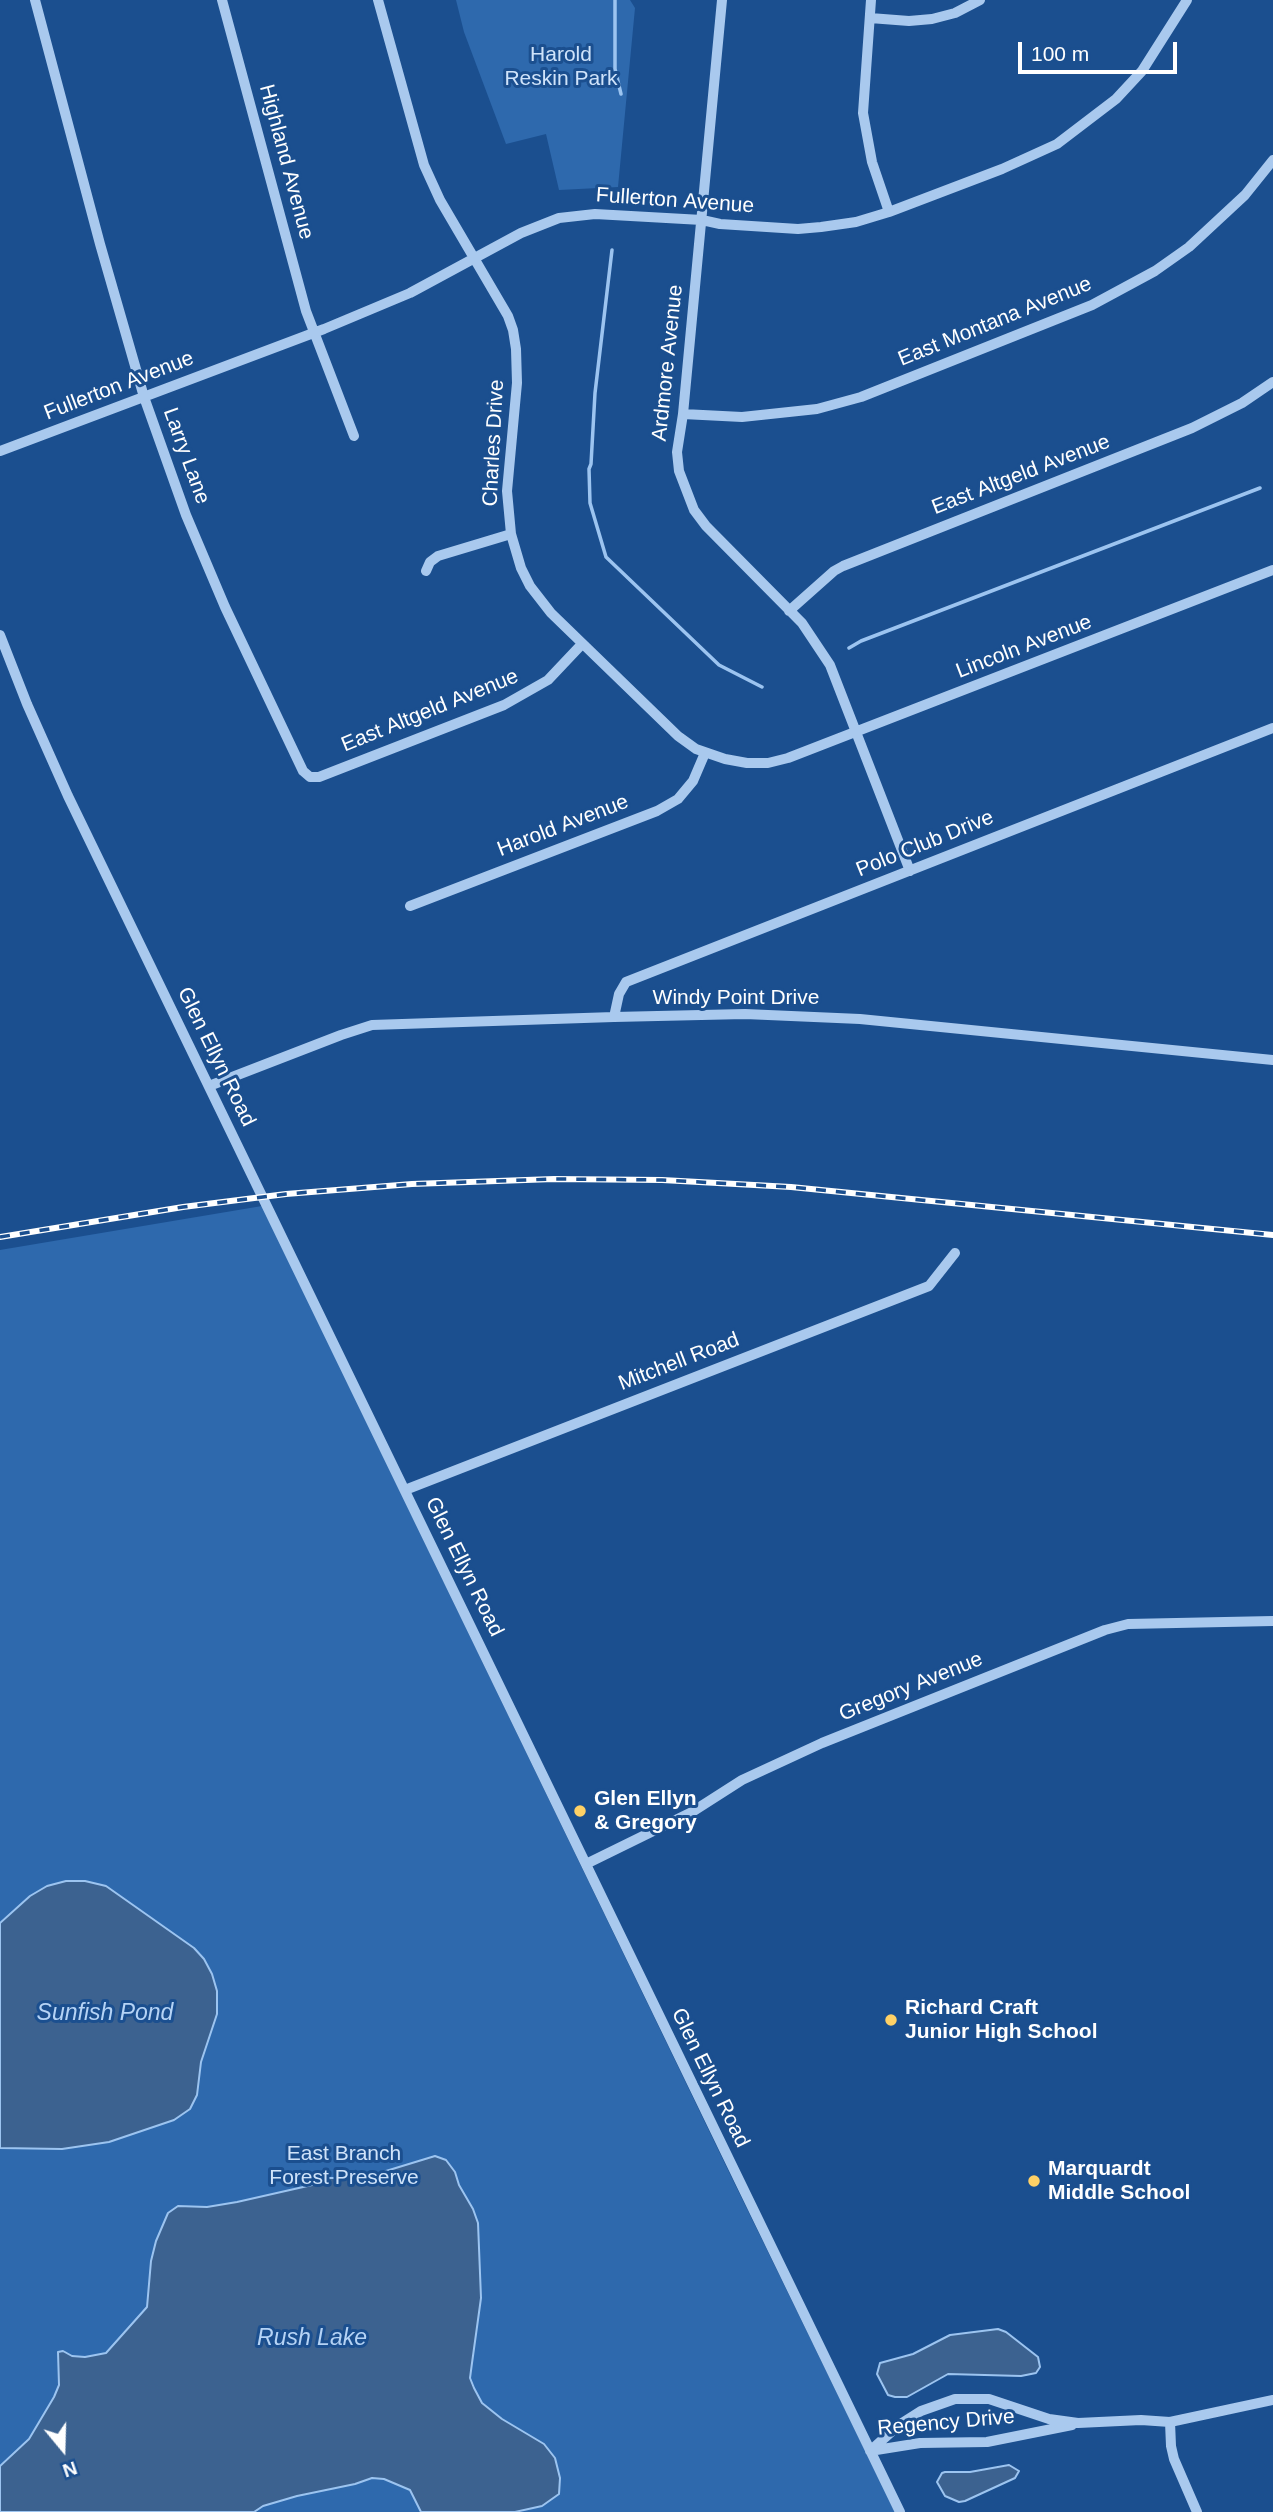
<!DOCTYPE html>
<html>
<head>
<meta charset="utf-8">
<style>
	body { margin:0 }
	#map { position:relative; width:1273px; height:2512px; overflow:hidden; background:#1b4f8f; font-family:Arial,sans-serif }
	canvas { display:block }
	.north { position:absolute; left:28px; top:2414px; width:70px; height:70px; -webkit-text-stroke:5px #1b4f8f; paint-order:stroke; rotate:161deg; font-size:19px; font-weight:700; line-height:28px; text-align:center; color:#fff }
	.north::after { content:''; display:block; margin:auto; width:24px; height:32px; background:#fff; clip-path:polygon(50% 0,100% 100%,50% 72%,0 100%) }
	.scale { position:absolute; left:1018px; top:42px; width:159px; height:32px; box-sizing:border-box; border:4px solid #fff; border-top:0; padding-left:9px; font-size:21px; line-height:24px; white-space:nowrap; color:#fff; -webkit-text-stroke:5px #1b4f8f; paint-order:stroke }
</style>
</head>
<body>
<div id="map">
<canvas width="1273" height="2512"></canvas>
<div class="north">N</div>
<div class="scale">100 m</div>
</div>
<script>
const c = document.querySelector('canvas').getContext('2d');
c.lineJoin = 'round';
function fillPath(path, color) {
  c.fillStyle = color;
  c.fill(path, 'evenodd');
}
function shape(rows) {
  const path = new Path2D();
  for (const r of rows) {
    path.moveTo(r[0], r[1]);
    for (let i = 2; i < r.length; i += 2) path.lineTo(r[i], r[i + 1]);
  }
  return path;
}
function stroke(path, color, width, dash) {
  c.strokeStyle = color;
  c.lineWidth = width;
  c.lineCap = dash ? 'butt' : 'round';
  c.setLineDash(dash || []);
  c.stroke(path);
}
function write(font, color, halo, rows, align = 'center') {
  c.font = font + ' Arial,sans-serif';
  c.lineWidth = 6;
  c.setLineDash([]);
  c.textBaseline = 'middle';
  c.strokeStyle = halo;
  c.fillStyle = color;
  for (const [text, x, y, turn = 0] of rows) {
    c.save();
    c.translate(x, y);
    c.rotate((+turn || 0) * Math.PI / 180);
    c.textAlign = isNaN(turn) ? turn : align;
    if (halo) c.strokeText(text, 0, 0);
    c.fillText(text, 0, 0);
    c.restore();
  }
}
fillPath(shape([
	[456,0,630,0,635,8,618,187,559,190,546,134,506,144,464,32],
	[262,1206,728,2170,895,2512,0,2512,0,1250]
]), '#2e69ad');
const water = shape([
	[66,1881,85,1881,106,1886,194,1948,204,1959,212,1974,217,1991,217,2014,201,2062,197,2095,190,2109,174,2120,109,2142,62,2149,0,2148,0,1923,30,1896,47,1886,66,1881],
	[435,2156,446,2160,455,2172,459,2185,473,2209,478,2223,481,2298,472,2363,470,2378,474,2388,482,2403,502,2419,544,2444,555,2458,560,2478,559,2494,542,2506,515,2512,421,2512,410,2490,384,2479,372,2478,355,2484,297,2496,263,2506,254,2512,0,2512,0,2466,29,2439,54,2397,59,2385,58,2352,63,2351,72,2356,85,2357,106,2353,147,2307,151,2261,156,2241,168,2213,178,2206,207,2207,237,2202,312,2185,329,2178,363,2178,435,2156],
	[998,2329,1006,2332,1038,2357,1040,2367,1036,2373,1021,2376,948,2374,907,2397,895,2397,888,2395,877,2374,880,2363,913,2354,950,2335,998,2329],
	[1009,2465,1019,2471,1015,2478,965,2501,959,2502,945,2496,937,2482,942,2473,945,2472,970,2472,1009,2465]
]);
fillPath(water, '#3c6290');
stroke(water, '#9cc4f0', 2);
stroke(shape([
	[615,0,615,69,621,94],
	[612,250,595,393,591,464,589,469,590,503,606,557,719,665,762,687],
	[849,648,861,641,1260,488]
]), '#9cc4f0', 3.5);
stroke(shape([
	[35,0,100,244,144,397,186,515,225,607,303,771,310,777,319,777,504,705,548,680,582,644],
	[222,0,306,311,354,436],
	[378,0,424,165,440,200,508,316,513,330,516,349,517,383,507,491,511,534,521,568,530,586,551,613,678,736,696,749,725,759,747,763,768,763,788,758,1273,570],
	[722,0,683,414,677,452,679,471,694,510,706,526,802,623,830,665,910,871],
	[871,0,863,113,872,162,889,212],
	[870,18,909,21,932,19,955,13,980,0],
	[683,414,742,417,817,409,861,397,1092,305,1155,271,1189,247,1245,195,1273,160],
	[0,451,324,329,410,293,521,233,559,218,595,214,702,220,720,224,798,229,821,227,856,222,889,212,1002,169,1057,144,1116,99,1142,71,1187,0],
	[426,571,430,562,438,556,511,534],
	[789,611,834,571,843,566,1192,428,1242,403,1273,382],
	[0,635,27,704,68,796,900,2512],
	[410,906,657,811,678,799,693,781,705,753],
	[614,1017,619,994,626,982,1273,728],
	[209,1086,341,1035,372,1025,614,1017,745,1014,860,1019,1273,1060],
	[405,1490,929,1286,955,1253],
	[586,1864,692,1812,742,1780,822,1743,1105,1630,1128,1624,1273,1621],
	[1170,2422,1171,2446,1174,2459,1197,2512],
	[870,2451,899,2425,921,2411,955,2399,989,2399,1049,2419,1078,2423,1141,2420,1170,2422,1273,2400],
	[870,2451,920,2443,987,2442,1072,2425]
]), '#a9c9ee', 10);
const rail = shape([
	[0,1237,183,1207,286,1194,412,1184,554,1179,662,1180,791,1187,1273,1235]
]);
stroke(rail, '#fff', 6);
stroke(rail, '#1b4f8f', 3.5, [10]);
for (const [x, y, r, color] of [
	[580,1811,7,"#ffd166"],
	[891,2020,7,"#ffd166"],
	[1034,2181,7,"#ffd166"]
]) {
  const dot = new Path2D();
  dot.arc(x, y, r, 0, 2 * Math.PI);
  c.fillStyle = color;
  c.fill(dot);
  stroke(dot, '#1b4f8f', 2.5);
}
write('21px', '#cfe3fa', '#1b4f8f', [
	["Harold",561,55],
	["Reskin Park",561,79],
	["East Branch",344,2154],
	["Forest Preserve",344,2178]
]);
write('21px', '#fff', '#1b4f8f', [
	["Highland Avenue",286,162,75],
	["Fullerton Avenue",675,201,4],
	["East Montana Avenue",995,322,-22],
	["Ardmore Avenue",668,363,-84],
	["Fullerton Avenue",119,386,-21],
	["Charles Drive",494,443,-87],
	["Larry Lane",186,456,70],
	["East Altgeld Avenue",1021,475,-21],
	["Lincoln Avenue",1024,647,-21],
	["East Altgeld Avenue",430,711,-22],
	["Harold Avenue",563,826,-21],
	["Polo Club Drive",925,844,-22],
	["Windy Point Drive",736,998],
	["Glen Ellyn Road",216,1057,64],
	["Mitchell Road",679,1362,-21],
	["Glen Ellyn Road",464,1567,64],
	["Gregory Avenue",911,1687,-22],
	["Glen Ellyn Road",710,2078,64],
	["Regency Drive",946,2423,-5]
]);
write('bold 21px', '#fff', '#1b4f8f', [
	["Glen Ellyn",594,1799],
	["& Gregory",594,1823],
	["Richard Craft",905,2008],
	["Junior High School",905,2032],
	["Marquardt",1048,2169],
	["Middle School",1048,2193]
], 'left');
write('italic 23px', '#b5d3f5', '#1b4f8f', [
	["Sunfish Pond",105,2014],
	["Rush Lake",312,2339]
]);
</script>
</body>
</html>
